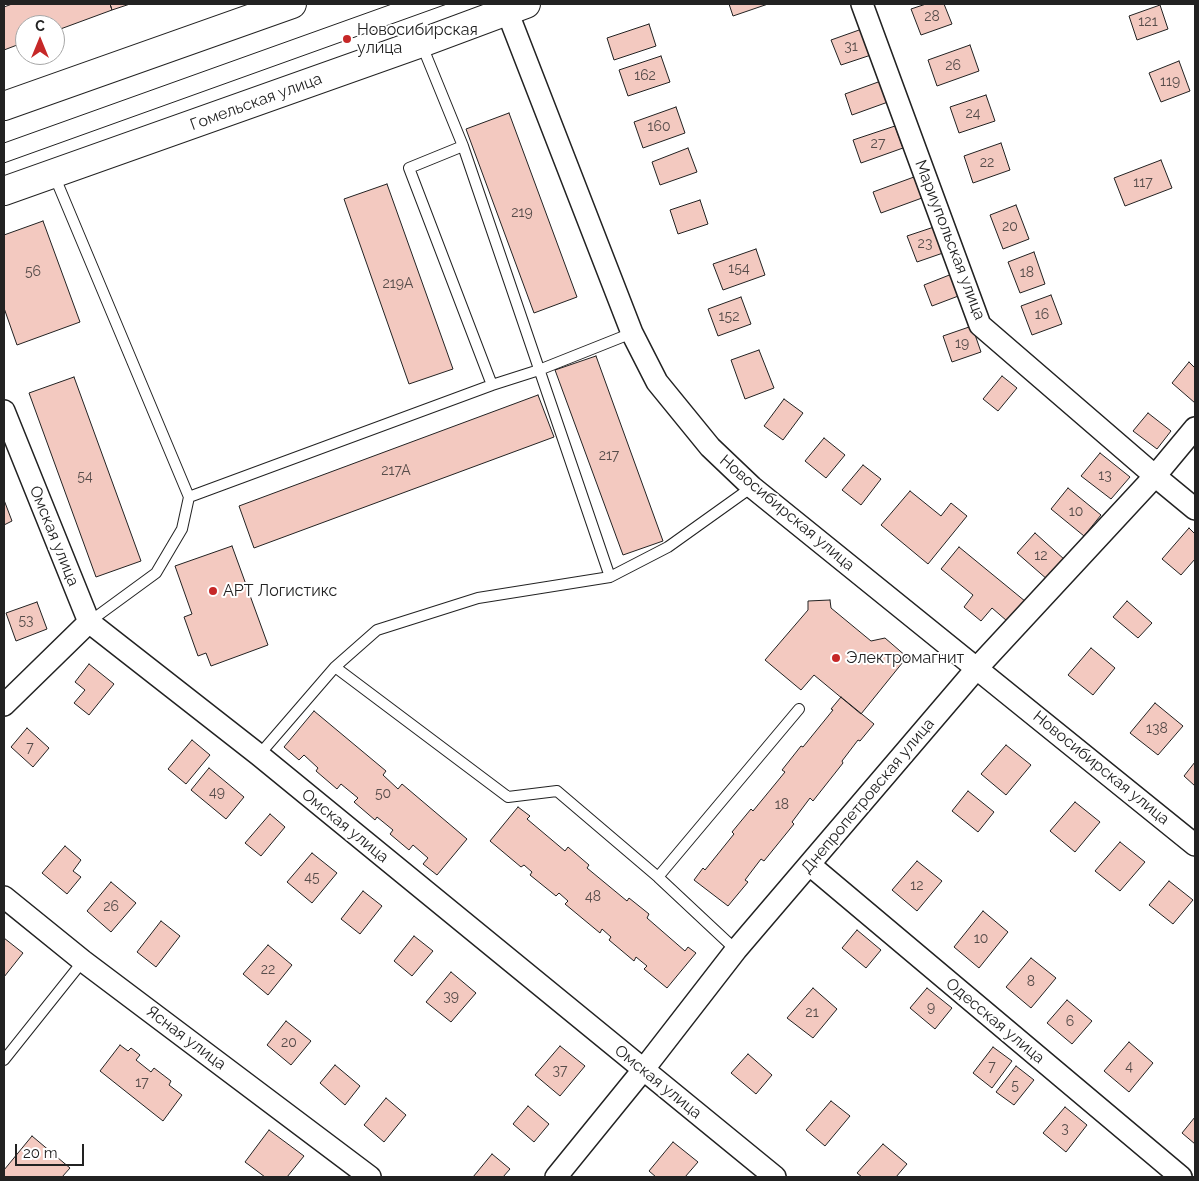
<!DOCTYPE html>
<html>
<head>
<meta charset="utf-8">
<style>
	body { margin:0 }
	#map { position:relative; width:1199px; height:1181px; overflow:hidden; background:#fff; font-family:Raleway,sans-serif }
	canvas { display:block }
	.frame { position:absolute; inset:0; border:5px solid #222; pointer-events:none }
	.north { position:absolute; left:15px; top:15px; width:50px; height:50px; box-sizing:border-box; background:#fff; border:1px solid #a7a7a7; border-radius:50%; rotate:0deg; font-size:14px; font-weight:700; line-height:20px; text-align:center; color:#222 }
	.north::after { content:''; display:block; margin:auto; width:18px; height:22px; background:#c62828; clip-path:polygon(50% 0,100% 100%,50% 72%,0 100%) }
	.scale { position:absolute; left:15px; top:1144px; width:69px; height:22px; box-sizing:border-box; border:2px solid #222; border-top:0; padding-left:6px; font-size:15px; line-height:18px; white-space:nowrap; color:#222; -webkit-text-stroke:4px #fff; paint-order:stroke }
</style>
</head>
<body>
<div id="map">
<canvas width="1199" height="1181"></canvas>
<div class="frame"></div>
<div class="north">С</div>
<div class="scale">20 m</div>
</div>
<script>
const c = document.querySelector('canvas').getContext('2d');
c.lineJoin = 'round';
function fillPath(path, color) {
  c.fillStyle = color;
  c.fill(path, 'evenodd');
}
function shape(rows) {
  const path = new Path2D();
  for (const r of rows) {
    path.moveTo(r[0], r[1]);
    for (let i = 2; i < r.length; i += 2) path.lineTo(r[i], r[i + 1]);
  }
  return path;
}
function stroke(path, color, width, dash) {
  c.strokeStyle = color;
  c.lineWidth = width;
  c.lineCap = dash ? 'butt' : 'round';
  c.setLineDash(dash || []);
  c.stroke(path);
}
function write(font, color, halo, rows, align = 'center') {
  c.font = font + ' Raleway,sans-serif';
  c.lineWidth = 4;
  c.setLineDash([]);
  c.textBaseline = 'middle';
  c.strokeStyle = halo;
  c.fillStyle = color;
  for (const [text, x, y, turn = 0] of rows) {
    c.save();
    c.translate(x, y);
    c.rotate((+turn || 0) * Math.PI / 180);
    c.textAlign = isNaN(turn) ? turn : align;
    if (halo) c.strokeText(text, 0, 0);
    c.fillText(text, 0, 0);
    c.restore();
  }
}
const building = shape([
	[12,4,110,4,112,10,55,31,55,25,25,25,25,42,4,50,4,7,12,4],
	[110,4,130,4,112,10,110,4],
	[729,4,768,4,733,16,729,4],
	[926,4,944,4,952,24,921,35,911,9,926,4],
	[1160,5,1168,29,1137,40,1129,16,1160,5],
	[649,24,656,46,614,60,607,38,649,24],
	[862,29,871,55,841,65,831,40,862,29],
	[970,45,979,71,937,86,928,60,970,45],
	[661,56,670,82,628,96,619,70,661,56],
	[1179,61,1190,91,1161,102,1149,73,1179,61],
	[881,81,888,102,852,115,845,94,881,81],
	[986,95,995,121,959,133,950,107,986,95],
	[676,107,685,133,643,148,634,122,676,107],
	[509,113,577,297,534,313,466,129,509,113],
	[895,126,903,148,861,163,853,140,895,126],
	[1001,143,1010,170,973,183,964,156,1001,143],
	[688,148,697,172,660,185,652,162,688,148],
	[1161,160,1172,188,1125,206,1114,178,1161,160],
	[914,177,922,198,881,213,873,192,914,177],
	[387,184,453,369,409,384,344,199,387,184],
	[700,200,708,224,678,234,670,210,700,200],
	[1016,205,1029,239,1003,249,990,215,1016,205],
	[43,221,80,322,17,345,4,308,4,235,43,221],
	[934,227,943,253,917,262,907,236,934,227],
	[756,249,765,275,723,290,713,264,756,249],
	[1034,252,1045,284,1020,293,1008,262,1034,252],
	[952,274,961,295,932,306,924,285,952,274],
	[1051,295,1062,324,1032,335,1021,306,1051,295],
	[741,297,751,324,718,336,708,309,741,297],
	[972,326,981,352,952,362,943,336,972,326],
	[759,350,774,388,745,399,731,360,759,350],
	[596,356,663,541,623,555,555,370,596,356],
	[1189,362,1195,368,1195,403,1172,383,1189,362],
	[1002,376,1017,388,998,411,983,399,1002,376],
	[74,377,141,561,96,577,29,393,74,377],
	[538,395,554,437,254,548,239,506,538,395],
	[784,399,803,413,783,440,764,426,784,399],
	[1148,413,1171,431,1157,449,1133,431,1148,413],
	[824,438,845,455,826,478,805,461,824,438],
	[1100,453,1130,477,1111,499,1081,476,1100,453],
	[863,465,881,479,861,505,842,490,863,465],
	[1068,488,1101,515,1084,536,1051,509,1068,488],
	[910,491,941,516,951,503,967,516,928,564,881,525,910,491],
	[4,500,12,521,4,525,4,500],
	[1189,528,1195,534,1195,559,1181,575,1162,559,1189,528],
	[1035,533,1065,560,1048,580,1017,553,1035,533],
	[232,546,268,645,211,666,206,653,198,656,184,617,192,614,175,566,232,546],
	[959,547,1031,606,1014,627,992,608,981,621,964,607,973,595,941,569,959,547],
	[830,600,831,608,871,641,885,638,907,657,861,714,814,675,801,690,765,660,808,610,808,601,830,600],
	[1127,601,1152,623,1138,638,1113,617,1127,601],
	[37,602,47,629,16,641,6,613,37,602],
	[1091,648,1115,668,1093,695,1068,675,1091,648],
	[89,664,114,684,89,715,74,703,85,690,75,682,89,664],
	[841,697,874,724,860,741,858,740,842,761,843,763,813,801,810,798,792,822,794,824,764,861,761,859,745,880,748,882,728,906,694,880,703,868,705,870,734,834,732,832,751,809,753,811,785,772,782,770,801,746,803,747,833,710,831,709,841,697],
	[1155,703,1183,726,1158,755,1130,733,1155,703],
	[314,711,386,771,383,775,398,789,402,784,467,839,437,875,423,864,428,858,413,845,409,850,390,834,393,830,377,817,375,820,354,802,358,798,341,784,337,789,316,771,318,768,304,755,299,760,284,747,314,711],
	[27,728,49,748,33,767,11,747,27,728],
	[192,740,210,755,186,784,168,769,192,740],
	[1006,745,1031,765,1006,795,981,774,1006,745],
	[1195,762,1195,786,1184,776,1195,762],
	[209,768,244,797,226,819,191,790,209,768],
	[968,791,994,812,978,832,952,811,968,791],
	[1075,802,1100,822,1075,852,1050,831,1075,802],
	[518,807,530,816,527,819,565,851,568,847,589,865,587,868,627,901,629,898,649,914,647,918,685,951,688,947,696,953,667,988,644,969,647,966,636,957,634,961,609,940,611,937,602,929,600,933,565,904,568,901,559,893,556,896,530,875,532,872,524,865,521,867,490,841,518,807],
	[270,814,285,827,261,856,245,843,270,814],
	[1120,842,1145,862,1120,891,1095,871,1120,842],
	[65,846,81,860,73,871,81,877,67,894,42,873,65,846],
	[312,853,337,873,312,903,287,882,312,853],
	[917,861,942,881,917,911,892,890,917,861],
	[1169,881,1193,900,1173,924,1149,905,1169,881],
	[111,882,136,903,111,932,87,911,111,882],
	[363,891,382,906,360,934,341,919,363,891],
	[983,911,1008,932,979,968,954,947,983,911],
	[161,921,180,936,156,967,137,952,161,921],
	[857,930,881,950,866,968,842,948,857,930],
	[414,936,433,951,412,976,394,961,414,936],
	[4,938,23,953,4,977,4,938],
	[268,945,292,965,268,995,243,974,268,945],
	[1031,958,1056,978,1031,1008,1006,987,1031,958],
	[451,972,476,993,451,1022,426,1002,451,972],
	[813,988,837,1009,813,1038,787,1018,813,988],
	[927,988,952,1008,935,1029,910,1008,927,988],
	[1067,1000,1092,1021,1072,1044,1047,1023,1067,1000],
	[286,1021,311,1041,291,1065,267,1045,286,1021],
	[1129,1042,1153,1063,1129,1092,1104,1071,1129,1042],
	[120,1045,128,1051,131,1048,140,1055,136,1060,151,1072,154,1068,171,1081,169,1085,182,1095,163,1121,100,1071,120,1045],
	[560,1046,585,1066,560,1096,535,1075,560,1046],
	[993,1047,1012,1061,992,1088,973,1073,993,1047],
	[748,1054,772,1075,756,1094,731,1073,748,1054],
	[335,1065,360,1086,345,1105,320,1083,335,1065],
	[1016,1066,1034,1080,1014,1105,996,1092,1016,1066],
	[386,1098,406,1115,384,1142,364,1125,386,1098],
	[831,1101,850,1116,825,1146,806,1130,831,1101],
	[528,1106,549,1124,534,1142,513,1124,528,1106],
	[1065,1107,1087,1125,1066,1152,1043,1133,1065,1107],
	[1195,1117,1195,1144,1182,1133,1195,1117],
	[269,1130,304,1156,287,1177,265,1177,245,1162,269,1130],
	[32,1136,70,1168,62,1177,4,1177,4,1170,32,1136],
	[673,1142,698,1162,685,1177,656,1177,649,1171,673,1142],
	[883,1144,907,1164,896,1177,862,1177,857,1173,883,1144],
	[492,1154,510,1169,503,1177,473,1177,492,1154]
]);
fillPath(building, '#f3c9c0');
stroke(building, '#222', 1);
const lane = shape([
	[421,43,463,146,610,577],
	[463,146,409,168,492,385],
	[54,175,189,497,182,529,156,573,89,622],
	[189,497,492,385,539,370,632,333],
	[335,667,508,797,557,791,658,877,736,950],
	[259,755,335,667,377,630,478,598,610,577,668,547,752,487],
	[658,877,799,709],
	[4,1060,83,961]
]);
const street = shape([
	[862,4,980,325,1155,476,1195,509],
	[507,11,632,333,657,382,710,447,752,487,1195,845],
	[4,411,89,622,259,755,775,1177],
	[4,705,89,622],
	[810,865,1181,1177],
	[4,897,83,961,370,1177],
	[556,1177,643,1070,736,950,977,668,1155,476,1195,428]
]);
const secondary = shape([
	[4,106,292,4],
	[4,191,421,43,526,4]
]);
stroke(lane, '#222', 12);
stroke(street, '#222', 24);
stroke(secondary, '#222', 30);
stroke(lane, '#fff', 10);
stroke(street, '#fff', 21);
stroke(secondary, '#fff', 28);
stroke(shape([
	[4,143,392,4],
	[4,163,447,4]
]), '#222', 1);
for (const [x, y, r, color] of [
	[347,39,5,"#c62828"],
	[213,591,5,"#c62828"],
	[836,658,5,"#c62828"]
]) {
  const dot = new Path2D();
  dot.arc(x, y, r, 0, 2 * Math.PI);
  c.fillStyle = color;
  c.fill(dot);
  stroke(dot, '#fff', 2);
}
write('14px', '#564c4a', null, [
	["28",932,17],
	["121",1148,22],
	["31",851,47],
	["26",953,66],
	["162",645,76],
	["119",1170,82],
	["24",973,114],
	["160",659,127],
	["27",878,144],
	["22",987,163],
	["117",1143,183],
	["219",522,213],
	["20",1010,227],
	["23",925,244],
	["154",739,269],
	["56",33,272],
	["18",1027,273],
	["219А",398,284],
	["16",1042,315],
	["152",729,317],
	["19",962,344],
	["217",609,456],
	["217А",396,471],
	["13",1105,476],
	["54",85,477],
	["10",1076,512],
	["12",1041,556],
	["53",26,621],
	["138",1157,729],
	["7",30,748],
	["49",217,793],
	["50",383,794],
	["18",782,805],
	["45",312,878],
	["12",917,886],
	["48",593,897],
	["26",111,907],
	["10",981,939],
	["22",268,970],
	["8",1031,982],
	["39",451,997],
	["9",931,1008],
	["21",812,1013],
	["6",1070,1022],
	["20",289,1043],
	["7",992,1067],
	["4",1129,1067],
	["37",560,1071],
	["17",142,1083],
	["5",1015,1086],
	["3",1065,1129]
]);
write('16px', '#222', '#fff', [
	["Новосибирская",357,30],
	["улица",357,48],
	["АРТ Логистикс",223,591],
	["Электромагнит",846,658]
], 'left');
write('16px', '#222', '#fff', [
	["Гомельская улица",256,102,-20],
	["Мариупольская улица",950,240,69],
	["Новосибирская улица",787,513,40],
	["Омская улица",54,536,68],
	["Новосибирская улица",1101,768,39],
	["Днепропетровская улица",868,796,-50],
	["Омская улица",345,826,39],
	["Одесская улица",995,1021,40],
	["Ясная улица",186,1038,37],
	["Омская улица",658,1082,39]
]);
</script>
</body>
</html>
